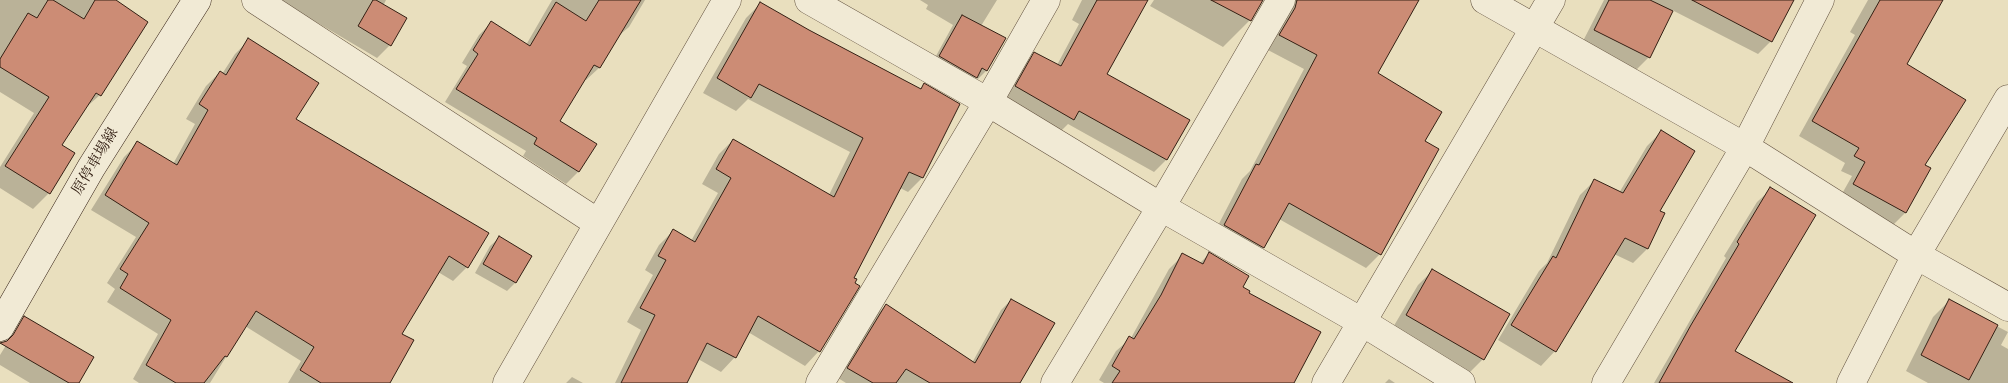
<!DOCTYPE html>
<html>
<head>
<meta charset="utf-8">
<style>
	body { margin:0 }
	canvas { display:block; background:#e9dfbe }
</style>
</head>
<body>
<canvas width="2008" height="383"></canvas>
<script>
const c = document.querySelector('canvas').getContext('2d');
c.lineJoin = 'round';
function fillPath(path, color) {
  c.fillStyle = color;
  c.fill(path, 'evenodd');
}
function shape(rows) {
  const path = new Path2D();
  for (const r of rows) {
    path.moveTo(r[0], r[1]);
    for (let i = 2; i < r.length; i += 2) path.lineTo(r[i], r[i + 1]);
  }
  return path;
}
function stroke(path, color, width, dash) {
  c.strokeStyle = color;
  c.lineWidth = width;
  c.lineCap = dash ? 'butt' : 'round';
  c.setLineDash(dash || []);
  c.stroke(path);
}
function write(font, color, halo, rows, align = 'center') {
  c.font = font + ' "IM FELL Double Pica","Noto Serif JP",serif';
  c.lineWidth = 4.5;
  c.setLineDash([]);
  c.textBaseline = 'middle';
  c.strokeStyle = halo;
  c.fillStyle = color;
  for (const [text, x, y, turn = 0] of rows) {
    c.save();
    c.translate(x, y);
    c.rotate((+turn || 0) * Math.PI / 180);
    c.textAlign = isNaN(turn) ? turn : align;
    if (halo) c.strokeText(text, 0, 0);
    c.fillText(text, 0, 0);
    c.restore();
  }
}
fillPath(shape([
	[0,0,114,0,100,95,83,110,60,145,49,193,33,209,0,188,0,167,34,113,0,92],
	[279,0,386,0,383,6,390,45,377,58],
	[552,0,645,0,629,27,616,38,599,68,586,80,584,78,558,121,595,144,578,172,566,184,523,156,526,151,445,102,467,66,462,63,479,35,491,23,526,45],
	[920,0,997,0,981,26,986,71,978,79,975,77,967,85,931,65,953,25,926,9,928,5],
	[1082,0,1135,0,1105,74,1188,121,1166,160,1154,172,1068,124,1060,132,1003,99,1022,67,1034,54,1057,65,1079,24,1072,20],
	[1154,0,1261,0,1250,20,1223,47,1150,6],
	[1274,0,1417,0,1377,74,1423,142,1380,254,1366,268,1279,219,1263,247,1249,261,1211,239,1242,179,1250,171,1304,69,1266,49],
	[1604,0,1792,0,1771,41,1758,54,1672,10,1649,57,1636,70,1582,43],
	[1868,0,1936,0,1905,64,1924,165,1929,169,1905,213,1891,227,1839,199,1852,176,1841,171,1845,163,1799,136,1855,35,1850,32],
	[761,3,808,31,919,90,924,85,958,105,922,178,908,192,900,188,853,278,819,351,805,366,748,332,735,357,721,372,698,359,686,383,615,383,641,330,627,322,653,275,645,270,659,245,673,231,691,241,718,193,702,184,719,154,733,140,829,195,850,152,748,99,736,111,703,93,746,18],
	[249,40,294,119,488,234,467,267,453,281,438,272,400,334,388,383,288,383,301,361,245,326,210,383,139,383,133,379,158,334,107,302,115,289,107,283,136,237,91,210,124,157,138,143,173,164,195,124,186,119,206,86,220,72,222,74,235,54],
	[1661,132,1659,212,1647,249,1633,263,1614,254,1555,351,1541,366,1498,340,1539,271,1547,263,1580,195,1594,181,1619,193,1647,146],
	[1771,189,1733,351,1790,383,1654,383,1726,258,1724,256,1757,202],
	[499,238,515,283,507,291,475,273,490,246],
	[1209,254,1241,288,1293,383,1104,383,1099,380,1116,351,1131,338,1169,269,1183,255,1199,264],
	[1432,271,1483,359,1469,373,1392,329,1418,285],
	[1011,300,1019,383,846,383,838,378,876,315,886,305,972,363,1001,310],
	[1949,301,2008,332,2001,345,2008,349,2008,383,1928,383,1906,371,1933,317],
	[27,319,77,383,30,383,0,365,0,355,13,334],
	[572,377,583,383,566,383],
	[1389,379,1395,383,1385,383]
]), '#0003');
const building = shape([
	[48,0,53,0,84,19,95,0,116,0,148,22,101,96,96,93,62,145,75,153,50,194,5,166,49,97,0,67,0,59,28,13,37,18,48,0],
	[373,0,376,0,407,18,391,46,358,26,373,0],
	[599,0,641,0,600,68,594,65,560,121,597,144,579,172,534,144,537,138,456,89,478,54,473,50,491,21,530,46,556,2,586,21,599,0],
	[1097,0,1148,0,1107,74,1190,120,1167,160,1079,111,1074,120,1015,86,1034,52,1061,66,1097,0],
	[1211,0,1263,0,1251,21,1211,0],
	[1297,0,1419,0,1378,73,1442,112,1425,141,1439,149,1381,255,1289,203,1264,248,1224,225,1256,164,1259,165,1317,55,1279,35,1295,8,1297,0],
	[1609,0,1650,0,1673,11,1650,58,1594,30,1609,0],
	[1692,0,1794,0,1772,42,1692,0],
	[1880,0,1943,0,1907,64,1966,100,1925,165,1931,168,1906,213,1853,184,1865,162,1854,156,1859,148,1812,121,1880,0],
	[760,2,809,30,921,89,924,83,960,104,923,178,909,172,854,278,857,279,855,283,860,286,820,352,758,316,736,358,707,343,687,383,621,383,655,315,640,308,666,260,658,256,673,229,695,242,731,178,716,169,733,139,834,197,863,138,759,84,751,98,717,78,760,2],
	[962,15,1006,38,987,71,982,68,977,78,939,56,962,15],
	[248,38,319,83,296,119,489,233,468,268,449,256,402,334,414,340,390,383,321,383,300,370,314,347,256,311,227,357,225,356,204,383,176,383,146,365,171,320,120,288,128,274,120,269,149,223,105,195,137,141,177,165,208,110,199,104,220,71,226,75,248,38],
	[1661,130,1695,151,1660,211,1665,213,1648,249,1625,238,1556,352,1511,325,1553,256,1556,258,1594,179,1623,193,1661,130],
	[1770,187,1816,215,1735,351,1793,383,1659,383,1691,325,1739,244,1737,242,1770,187],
	[499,236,532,256,516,283,483,264,499,236],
	[1209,252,1249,276,1243,287,1250,291,1249,293,1321,332,1294,383,1112,383,1120,371,1112,366,1129,336,1134,339,1161,295,1182,253,1203,264,1209,252],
	[1432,269,1510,314,1484,360,1406,315,1432,269],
	[1011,299,1055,323,1020,383,930,383,906,369,896,383,873,383,847,368,886,304,975,363,1011,299],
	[1949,299,1998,325,1969,380,1921,355,1949,299],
	[24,316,94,357,79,383,69,383,0,343,7,341,13,335,24,316]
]);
fillPath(building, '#cc8c75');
stroke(building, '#342014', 1);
const minor = shape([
	[256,0,598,223],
	[809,0,988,102,1161,207,1362,322,1461,383],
	[1485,0,1745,147,1916,255,2008,307],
	[507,383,727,0],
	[820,383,988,102,1046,0],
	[1055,383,1161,207,1281,0],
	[1326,383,1551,0],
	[1606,383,1745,147,1820,0],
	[1851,383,1916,255,2008,99]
]);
const secondary = shape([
	[0,327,91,168,197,0]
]);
stroke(minor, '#61503e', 29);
stroke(secondary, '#342014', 29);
stroke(minor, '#f1ead5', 28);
stroke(secondary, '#f1ead5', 28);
write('15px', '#342014', '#f1ead5', [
	["原停車場線",96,162,-59]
]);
</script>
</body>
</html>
